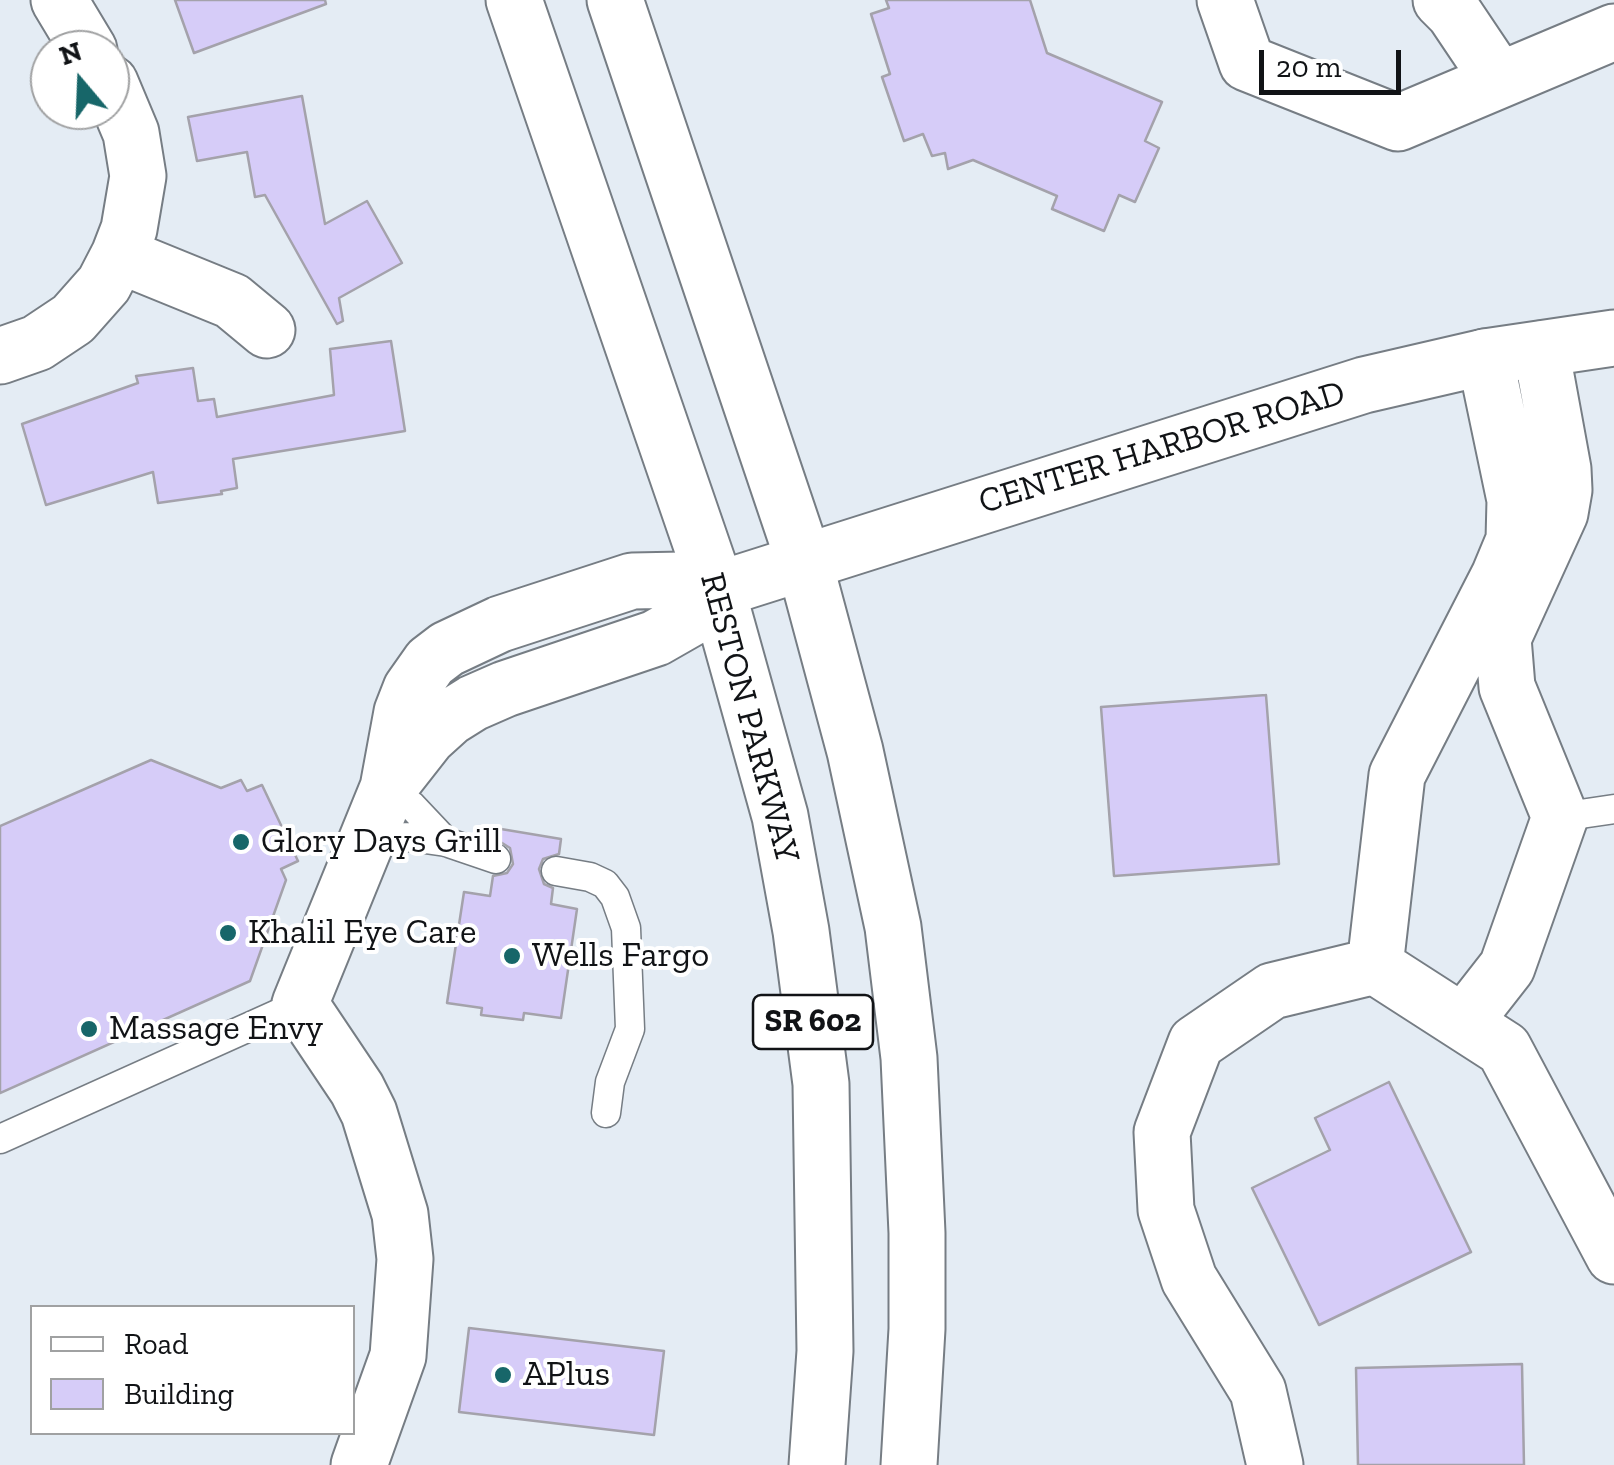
<!DOCTYPE html>
<html>
<head>
<meta charset="utf-8">
<style>
	body { margin:0 }
	#map { position:relative; width:1614px; height:1465px; overflow:hidden; background:#e4ecf4; font-family:"Zilla Slab",serif }
	canvas { display:block }
	.legend { position:absolute; left:30px; top:1305px; width:325px; height:130px; box-sizing:border-box; background:#fff; border:2px solid #a0a1a2; margin:0; padding:12px 18px; list-style:none; font-size:30px; color:#111316 }
	.legend li { display:flex; align-items:center; gap:20px; height:50px }
	.legend b { width:50px; border:2px solid #a0a1a2 }
	.north { position:absolute; left:30px; top:30px; width:100px; height:100px; box-sizing:border-box; background:#fff; border:2px solid #a0a1a2; border-radius:50%; rotate:341deg; font-size:28px; font-weight:700; line-height:40px; text-align:center; color:#111316 }
	.north::after { content:''; display:block; margin:auto; width:35px; height:45px; background:#176669; clip-path:polygon(50% 0,100% 100%,50% 72%,0 100%) }
	.scale { position:absolute; left:1259px; top:50px; width:142px; height:45px; box-sizing:border-box; border:5px solid #111316; border-top:0; padding-left:12px; font-size:30px; line-height:35px; white-space:nowrap; color:#111316; -webkit-text-stroke:8px #fff; paint-order:stroke }
</style>
</head>
<body>
<div id="map">
<canvas width="1614" height="1465"></canvas>
<ul class="legend">
<li><b style="height:12px;background:#fff"></b>Road</li>
<li><b style="height:28px;background:#d6ccf8"></b>Building</li>
</ul>
<div class="north">N</div>
<div class="scale">20 m</div>
</div>
<script>
const c = document.querySelector('canvas').getContext('2d');
c.lineJoin = 'round';
function fillPath(path, color) {
  c.fillStyle = color;
  c.fill(path, 'evenodd');
}
function shape(rows) {
  const path = new Path2D();
  for (const r of rows) {
    path.moveTo(r[0], r[1]);
    for (let i = 2; i < r.length; i += 2) path.lineTo(r[i], r[i + 1]);
  }
  return path;
}
function stroke(path, color, width, dash) {
  c.strokeStyle = color;
  c.lineWidth = width;
  c.lineCap = dash ? 'butt' : 'round';
  c.setLineDash(dash || []);
  c.stroke(path);
}
function write(font, color, halo, rows, align = 'center') {
  c.font = font + ' "Zilla Slab",serif';
  c.lineWidth = 8;
  c.setLineDash([]);
  c.textBaseline = 'middle';
  c.strokeStyle = halo;
  c.fillStyle = color;
  for (const [text, x, y, turn = 0] of rows) {
    c.save();
    c.translate(x, y);
    c.rotate((+turn || 0) * Math.PI / 180);
    c.textAlign = isNaN(turn) ? turn : align;
    if (halo) c.strokeText(text, 0, 0);
    c.fillText(text, 0, 0);
    c.restore();
  }
}
const building = shape([
	[175,0,325,0,326,4,194,53,175,0],
	[886,0,1030,0,1047,53,1162,102,1145,141,1159,148,1135,202,1119,195,1104,231,1052,209,1057,196,973,160,948,169,945,153,932,156,923,134,904,141,882,77,890,74,871,14,889,8,886,0],
	[302,96,325,224,367,201,402,263,339,298,343,321,337,324,265,195,255,197,247,152,197,161,188,117,302,96],
	[391,341,405,431,233,459,237,488,221,491,222,494,158,503,153,472,46,505,22,424,138,383,136,376,193,368,198,401,214,399,217,417,334,395,330,349,391,341],
	[1266,695,1279,864,1114,876,1101,707,1266,695],
	[151,760,221,788,241,780,247,791,262,785,298,861,281,869,286,880,250,981,0,1093,0,826,151,760],
	[501,829,561,839,559,854,543,859,539,869,544,884,553,888,551,904,577,909,561,1018,524,1013,523,1020,481,1015,482,1008,447,1003,464,892,490,896,493,876,507,873,513,864,510,848,499,841,501,829],
	[1389,1082,1471,1252,1319,1325,1252,1188,1330,1150,1315,1118,1389,1082],
	[469,1328,664,1351,654,1435,459,1412,469,1328],
	[1522,1364,1524,1465,1358,1465,1356,1368,1522,1364]
]);
fillPath(building, '#d6ccf8');
stroke(building, '#a4a2ab', 2.5);
const service = shape([
	[388,788,412,806,446,842],
	[1560,817,1614,809],
	[367,839,411,837,446,842,496,859],
	[556,871,590,877,605,884,615,897,626,928,630,1029,610,1082,606,1113],
	[0,1139,300,1004]
]);
const minor = shape([
	[59,0,89,50],
	[1225,0,1247,63,1398,123,1614,32],
	[1441,0,1454,13,1499,80],
	[119,255,232,301,267,330],
	[0,356,37,343,73,319,104,284,119,255,129,229,138,176,131,133,110,83],
	[1375,966,1397,775,1499,576,1514,540,1515,500,1485,357],
	[1464,1022,1507,967,1560,817,1507,687,1503,638,1560,513,1564,490,1563,469,1541,349],
	[359,1465,398,1356,405,1259,400,1214,369,1113,357,1089,300,1004,388,788,402,712,411,689,430,662,447,649,500,624,632,581,683,580,717,590,698,614,656,638,505,689,473,703,449,718,428,737,388,788],
	[1275,1465,1258,1391,1189,1279,1166,1210,1162,1132,1196,1043,1272,991,1375,966,1504,1049,1614,1256]
]);
const tertiary = shape([
	[717,590,1364,385,1485,357,1614,338]
]);
const primary = shape([
	[514,0,717,590,780,816,801,931,821,1084,825,1351,817,1465],
	[615,0,804,561,855,751,893,927,909,1058,917,1233,917,1329,909,1465]
]);
stroke(service, '#767d84', 31);
stroke(minor, '#767d84', 59);
stroke(tertiary, '#767d84', 59);
stroke(primary, '#767d84', 59);
stroke(service, '#fff', 28);
stroke(minor, '#fff', 55);
stroke(tertiary, '#fff', 55);
stroke(primary, '#fff', 55);
for (const [x, y, r, color] of [
	[241,842,10,"#176669"],
	[228,933,10,"#176669"],
	[512,956,10,"#176669"],
	[89,1029,10,"#176669"],
	[503,1375,10,"#176669"]
]) {
  const dot = new Path2D();
  dot.arc(x, y, r, 0, 2 * Math.PI);
  c.fillStyle = color;
  c.fill(dot);
  stroke(dot, '#fff', 4);
}
for (const [x, y, w] of [
	[813,1022,120]
]) {
  const box = new Path2D();
  box.roundRect(x - w / 2, y - 27, w, 54, 8);
  c.fillStyle = '#fff';
  c.fill(box);
  stroke(box, '#111316', 2.5);
}
write('bold 32px', '#111316', null, [
	["SR 602",813,1022]
]);
write('35px', '#111316', '#fff', [
	["CENTER HARBOR ROAD",1162,448,-17],
	["RESTON PARKWAY",749,718,75]
]);
write('35px', '#111316', '#fff', [
	["Glory Days Grill",261,842],
	["Khalil Eye Care",248,933],
	["Wells Fargo",532,956],
	["Massage Envy",109,1029],
	["APlus",523,1375]
], 'left');
</script>
</body>
</html>
